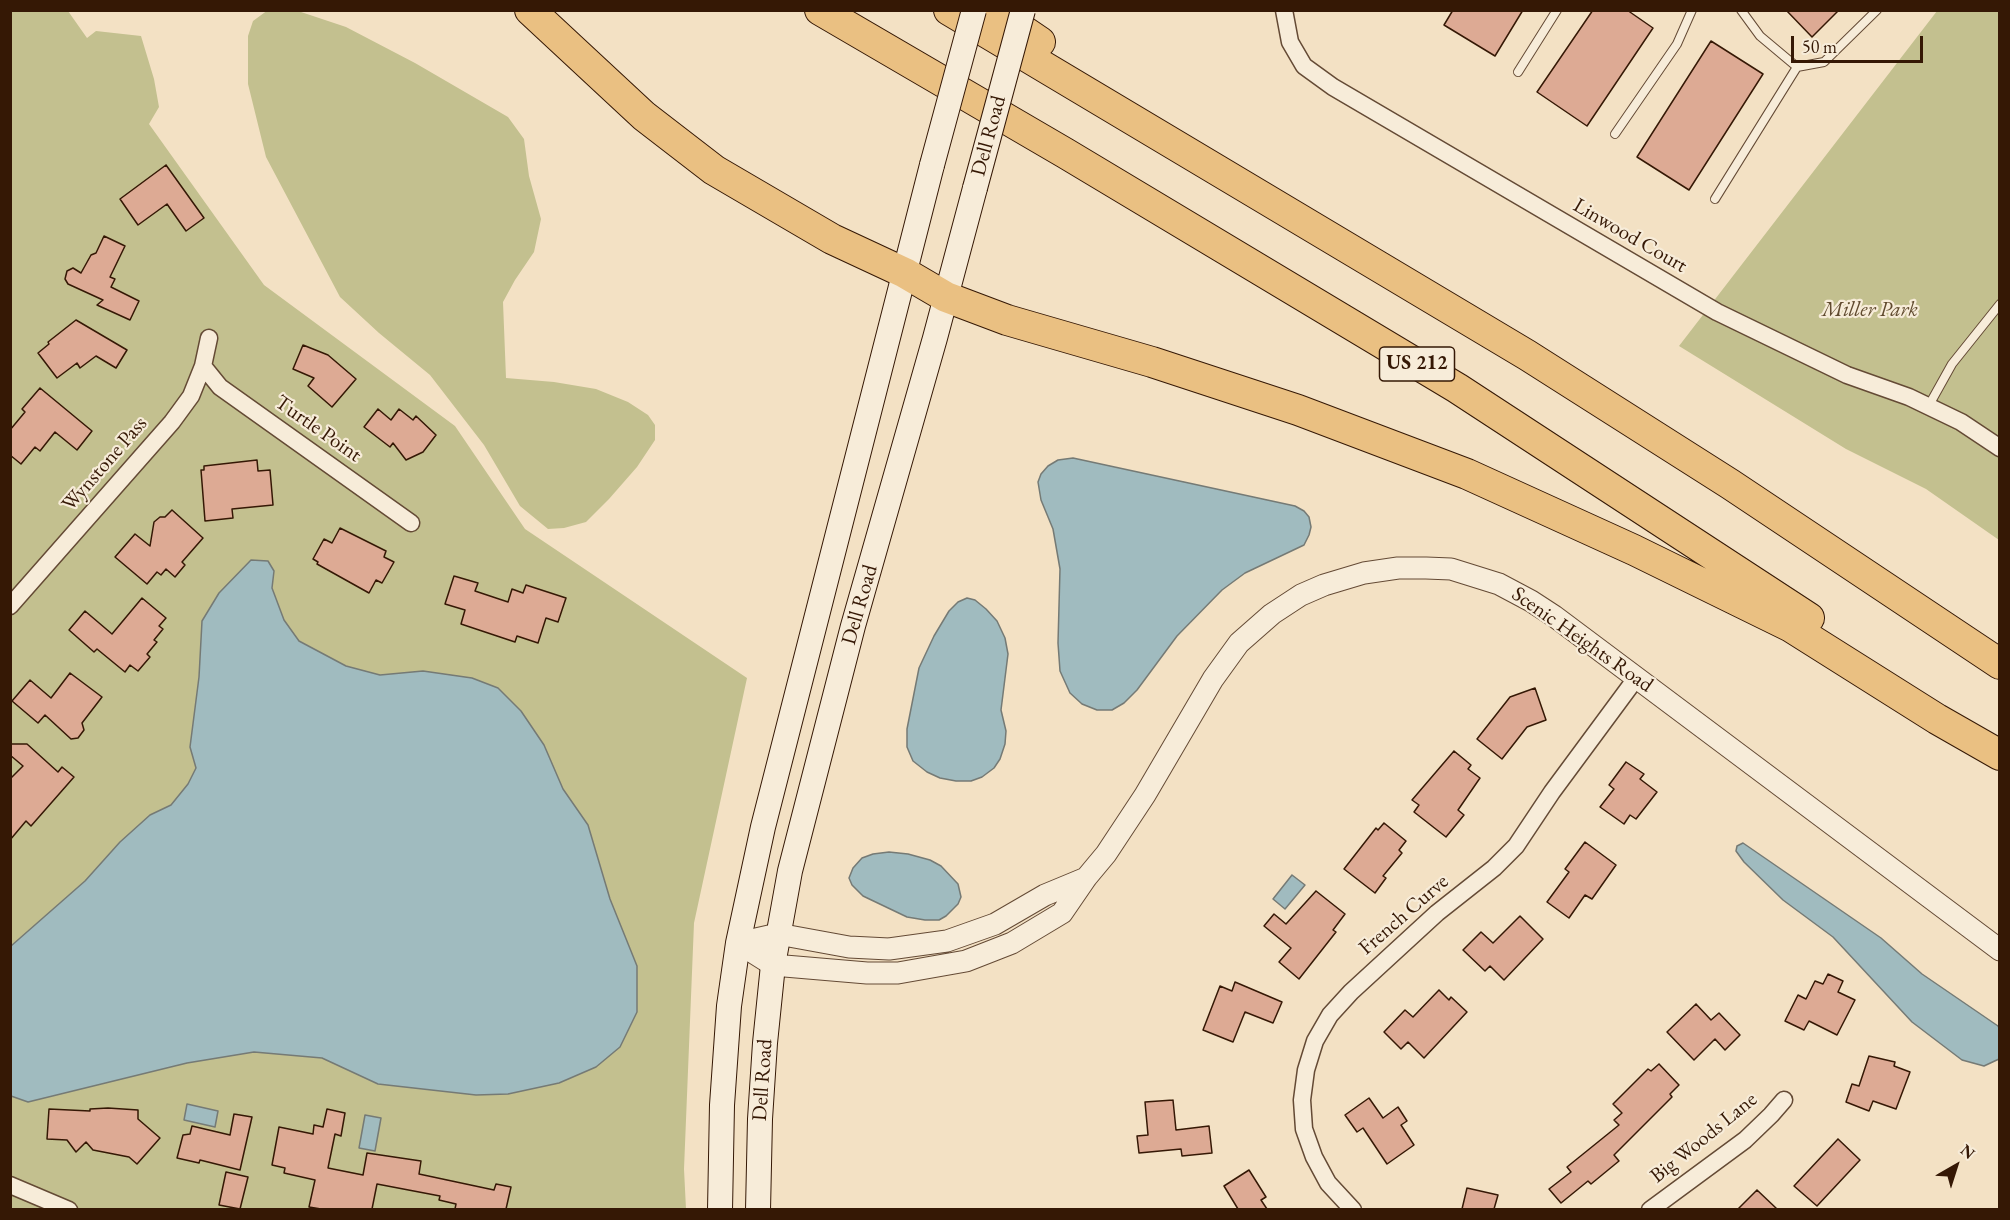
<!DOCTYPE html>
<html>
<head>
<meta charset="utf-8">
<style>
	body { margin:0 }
	#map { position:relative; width:2010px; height:1220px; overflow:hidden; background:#f3e1c4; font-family:"EB Garamond",serif }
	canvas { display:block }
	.frame { position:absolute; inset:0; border:12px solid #351805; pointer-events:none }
	.north { position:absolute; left:1926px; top:1136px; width:60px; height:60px; -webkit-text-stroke:4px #f7ecd9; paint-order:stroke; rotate:39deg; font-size:16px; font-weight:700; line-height:24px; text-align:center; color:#351805 }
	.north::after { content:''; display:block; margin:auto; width:21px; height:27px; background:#351805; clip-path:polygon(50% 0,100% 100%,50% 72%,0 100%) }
	.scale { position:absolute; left:1791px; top:36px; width:132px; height:27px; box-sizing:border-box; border:3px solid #351805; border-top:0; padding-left:8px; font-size:18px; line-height:21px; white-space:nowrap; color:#351805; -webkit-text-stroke:4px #f7ecd9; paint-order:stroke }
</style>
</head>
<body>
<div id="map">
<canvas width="2010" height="1220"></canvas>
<div class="frame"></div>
<div class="north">N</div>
<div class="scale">50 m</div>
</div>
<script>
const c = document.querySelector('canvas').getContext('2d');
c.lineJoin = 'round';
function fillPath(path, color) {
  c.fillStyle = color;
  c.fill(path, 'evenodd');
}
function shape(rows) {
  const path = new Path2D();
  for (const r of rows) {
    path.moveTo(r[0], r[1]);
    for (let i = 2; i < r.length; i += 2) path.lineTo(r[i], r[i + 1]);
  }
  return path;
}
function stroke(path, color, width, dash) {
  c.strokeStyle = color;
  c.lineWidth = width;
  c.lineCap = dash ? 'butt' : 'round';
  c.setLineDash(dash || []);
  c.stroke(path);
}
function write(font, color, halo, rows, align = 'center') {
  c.font = font + ' "EB Garamond",serif';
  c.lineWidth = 4.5;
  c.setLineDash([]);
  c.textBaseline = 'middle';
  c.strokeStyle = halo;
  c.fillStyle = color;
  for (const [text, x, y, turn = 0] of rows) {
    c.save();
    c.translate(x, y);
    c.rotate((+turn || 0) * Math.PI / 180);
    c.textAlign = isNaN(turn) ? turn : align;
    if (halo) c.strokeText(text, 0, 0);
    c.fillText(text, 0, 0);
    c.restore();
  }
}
fillPath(shape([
	[268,10,298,11,346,27,415,63,508,117,524,139,529,176,541,219,534,252,515,280,503,302,506,378,554,382,596,389,628,402,648,415,655,425,655,440,637,467,609,499,586,522,564,528,548,529,520,506,484,445,430,375,379,333,340,297,266,157,248,84,248,36,253,21],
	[10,11,68,11,87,38,96,31,141,36,154,79,159,107,149,124,264,285,455,426,525,529,747,678,694,923,684,1169,686,1209,11,1209],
	[1937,11,1999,11,1999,540,1926,489,1846,449,1679,346]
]), '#c3c08f');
const water = shape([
	[1073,458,1295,506,1304,511,1309,517,1311,527,1309,535,1304,545,1245,573,1222,590,1177,636,1137,690,1124,703,1112,710,1097,710,1082,704,1070,693,1060,671,1058,643,1060,569,1053,529,1041,500,1038,482,1041,474,1048,466,1058,460,1073,458],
	[251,560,268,561,274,571,272,588,284,620,299,641,346,666,380,675,423,671,472,678,498,688,521,711,544,745,563,789,588,825,610,899,637,966,637,1012,620,1047,596,1067,559,1083,508,1094,476,1095,378,1084,322,1058,254,1052,187,1063,28,1102,11,1096,11,946,85,881,120,842,150,815,171,805,188,784,196,768,190,747,199,677,202,621,219,593,251,560],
	[967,598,975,600,986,609,997,621,1005,638,1008,654,1001,710,1006,731,1005,744,1000,759,994,768,982,777,971,781,956,781,940,778,927,772,913,761,907,747,907,729,919,668,934,636,949,611,958,602,967,598],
	[1743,843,1881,938,1922,974,1998,1026,1999,1028,1999,1059,1984,1066,1962,1060,1912,1022,1833,937,1783,900,1744,862,1736,851,1737,846,1743,843],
	[889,852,908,854,930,860,941,866,958,884,961,897,958,904,946,916,939,920,925,920,907,917,863,896,852,885,849,878,853,868,862,858,873,854,889,852],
	[1292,875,1305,885,1285,909,1273,899,1292,875],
	[187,1104,218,1111,215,1127,184,1120,187,1104],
	[365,1115,381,1118,375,1151,359,1148,365,1115]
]);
fillPath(water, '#a0bbbf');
stroke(water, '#757a75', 1.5);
const building = shape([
	[1453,10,1523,10,1495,56,1444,25,1453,10],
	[1593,10,1627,10,1653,28,1587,126,1537,92,1593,10],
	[1786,10,1839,10,1812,37,1786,10],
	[1711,41,1763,74,1689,190,1637,157,1711,41],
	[166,165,204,218,186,231,167,204,138,225,120,199,166,165],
	[104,236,125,246,110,277,115,279,111,287,139,301,130,320,97,305,103,300,68,284,65,279,67,271,73,268,81,273,91,255,96,253,104,236],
	[76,320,127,350,116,368,96,356,80,368,77,363,57,378,38,353,49,344,48,342,76,320],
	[303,345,328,355,356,379,332,407,308,386,314,378,293,369,303,345],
	[40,388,92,431,77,450,55,432,40,451,35,447,21,464,10,455,10,430,25,412,22,409,40,388],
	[378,409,391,420,399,409,413,420,416,416,436,435,423,452,406,460,393,443,390,447,364,427,378,409],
	[257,460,258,471,270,470,273,505,232,509,233,518,205,521,201,470,204,470,204,466,257,460],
	[172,510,203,538,182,562,185,565,175,577,166,569,161,575,157,572,147,584,115,557,135,534,150,546,154,522,160,517,165,517,172,510],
	[340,528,386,551,384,557,394,562,382,583,376,580,369,593,317,564,318,562,313,559,324,539,332,543,340,528],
	[454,576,478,583,475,591,508,602,512,589,523,593,526,585,566,598,558,622,546,618,538,643,517,636,515,642,461,624,465,610,445,604,454,576],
	[142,598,166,618,159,626,163,629,154,640,157,642,147,654,150,657,138,671,130,665,125,672,97,649,94,652,69,630,85,611,112,634,142,598],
	[70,673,102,697,82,723,84,730,78,738,71,739,45,715,38,723,12,701,30,680,51,698,70,673],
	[1535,688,1546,720,1527,727,1502,759,1477,739,1510,697,1535,688],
	[10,744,27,744,58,772,62,767,74,777,31,826,26,821,10,840,10,779,23,766,10,755,10,744],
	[1454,751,1471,765,1468,769,1480,778,1458,810,1464,815,1446,837,1414,812,1419,805,1412,800,1454,751],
	[1626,762,1644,774,1640,779,1657,792,1636,819,1630,815,1624,824,1600,807,1614,789,1609,785,1626,762],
	[1384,823,1406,841,1399,850,1402,853,1383,876,1386,878,1375,893,1344,869,1376,828,1378,830,1384,823],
	[1585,842,1616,865,1592,899,1585,895,1569,918,1547,902,1569,872,1565,869,1585,842],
	[1316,891,1345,914,1333,930,1336,932,1299,979,1279,962,1291,948,1264,926,1274,914,1286,924,1316,891],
	[1520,916,1543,939,1504,980,1490,966,1485,971,1463,950,1481,932,1493,943,1520,916],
	[1828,974,1843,981,1838,992,1855,1000,1837,1035,1809,1021,1804,1030,1785,1021,1798,995,1806,999,1815,981,1823,984,1828,974],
	[1235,982,1282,1002,1273,1023,1245,1012,1233,1042,1203,1030,1220,986,1232,991,1235,982],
	[1439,990,1449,1000,1451,997,1467,1012,1424,1058,1408,1042,1401,1049,1384,1032,1405,1010,1413,1017,1439,990],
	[1696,1004,1711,1020,1719,1013,1740,1035,1725,1050,1715,1039,1694,1060,1667,1032,1696,1004],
	[1869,1056,1895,1062,1894,1066,1910,1072,1896,1109,1873,1101,1869,1111,1846,1102,1852,1084,1859,1086,1869,1056],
	[1659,1064,1679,1085,1670,1094,1672,1097,1614,1155,1619,1161,1591,1184,1588,1181,1561,1203,1549,1189,1571,1172,1567,1167,1619,1125,1614,1120,1622,1113,1613,1104,1648,1069,1651,1071,1659,1064],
	[1369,1098,1383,1118,1398,1107,1407,1121,1401,1125,1414,1145,1387,1164,1363,1128,1357,1132,1345,1115,1369,1098],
	[1173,1100,1176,1130,1209,1126,1212,1153,1182,1156,1181,1149,1139,1153,1137,1136,1148,1135,1145,1102,1173,1100],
	[108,1108,138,1110,138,1119,160,1138,137,1164,129,1157,93,1150,86,1142,76,1152,67,1140,47,1139,49,1109,90,1111,90,1109,108,1108],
	[327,1109,345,1113,341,1136,335,1134,328,1168,363,1175,367,1153,421,1161,419,1174,494,1190,496,1184,511,1187,506,1209,455,1209,456,1204,439,1200,440,1196,377,1184,372,1209,321,1209,309,1207,315,1180,284,1173,285,1168,272,1165,279,1127,313,1134,314,1125,323,1127,327,1109],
	[234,1114,252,1117,240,1170,200,1160,199,1163,177,1158,183,1135,190,1134,192,1126,230,1135,234,1114],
	[1838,1139,1860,1160,1817,1206,1794,1186,1838,1139],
	[1249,1170,1266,1197,1261,1200,1267,1209,1238,1209,1224,1186,1249,1170],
	[226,1172,248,1177,240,1209,219,1205,226,1172],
	[1467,1188,1498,1195,1494,1209,1462,1209,1467,1188],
	[1757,1190,1777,1209,1738,1209,1757,1190]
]);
fillPath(building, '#ddaa94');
stroke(building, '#351805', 1.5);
const service = shape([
	[1741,10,1760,36,1797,67],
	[1518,72,1557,10],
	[1615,134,1677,44,1692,10],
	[1715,199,1797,67,1824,62,1877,10],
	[1928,407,1952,364,2000,304]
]);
const minor = shape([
	[1284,10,1290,42,1304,66,1333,87,1717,312,1847,375,1909,397,1961,422,2000,448],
	[203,366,220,387,411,523],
	[10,606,172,422,191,396,203,366,209,338],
	[10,1185,69,1210],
	[1353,1210,1328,1183,1314,1157,1304,1129,1302,1100,1306,1070,1315,1041,1330,1015,1351,992,1437,913,1494,868,1516,846,1552,792,1637,677],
	[1650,1210,1745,1140,1771,1115,1784,1100]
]);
const tertiary = shape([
	[738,943,773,965,867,973,898,973,966,961,1012,943,1062,913,1086,878,1106,854,1145,795,1213,679,1239,643,1272,614,1301,595,1324,585,1364,573,1398,568,1426,568,1451,569,1499,584,1531,601,1554,616,2000,950],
	[738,943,778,934,849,947,889,949,947,941,995,924,1045,895,1086,878]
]);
const secondary = shape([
	[720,1210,722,1105,729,1006,738,943,763,827,932,165],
	[758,1210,760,1119,765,1043,773,965,790,871,853,626,935,338,975,188]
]);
const motorway = shape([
	[530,10,644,116,714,170,832,239,905,273,946,297,1007,320,1152,362,1298,410,1467,474,1634,550,1791,627,1937,719,2000,755],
	[820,10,1065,153,1457,388,1809,618],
	[949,10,1527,355,1730,484,2000,664],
	[993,10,1040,42]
]);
stroke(service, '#644a35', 10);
stroke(minor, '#644a35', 19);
stroke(tertiary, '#644a35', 23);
stroke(secondary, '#351805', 26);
stroke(motorway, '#351805', 32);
stroke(service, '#f7ecd9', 8);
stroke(minor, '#f7ecd9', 16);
stroke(tertiary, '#f7ecd9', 21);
stroke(secondary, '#f7ecd9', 24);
stroke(motorway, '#eac082', 30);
const secondaryBridge = shape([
	[932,165,974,10],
	[975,188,1023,10]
]);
stroke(secondaryBridge, '#351805', 26, []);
stroke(secondaryBridge, '#f7ecd9', 24);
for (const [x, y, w] of [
	[1417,364,75]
]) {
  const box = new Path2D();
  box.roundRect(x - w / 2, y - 17, w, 34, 4.5);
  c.fillStyle = '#f7ecd9';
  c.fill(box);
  stroke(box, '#351805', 1.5);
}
write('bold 20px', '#351805', null, [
	["US 212",1417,364]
]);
write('21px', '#351805', '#f7ecd9', [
	["Dell Road",989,136,-75],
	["Linwood Court",1630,236,30],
	["Turtle Point",318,429,35],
	["Wynstone Pass",105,464,-49],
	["Dell Road",860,605,-74],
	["Scenic Heights Road",1582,640,35],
	["French Curve",1404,915,-41],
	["Dell Road",763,1080,-86],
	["Big Woods Lane",1704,1138,-39]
]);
write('italic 21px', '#604a2e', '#f7ecd9', [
	["Miller Park",1870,310]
]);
</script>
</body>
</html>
